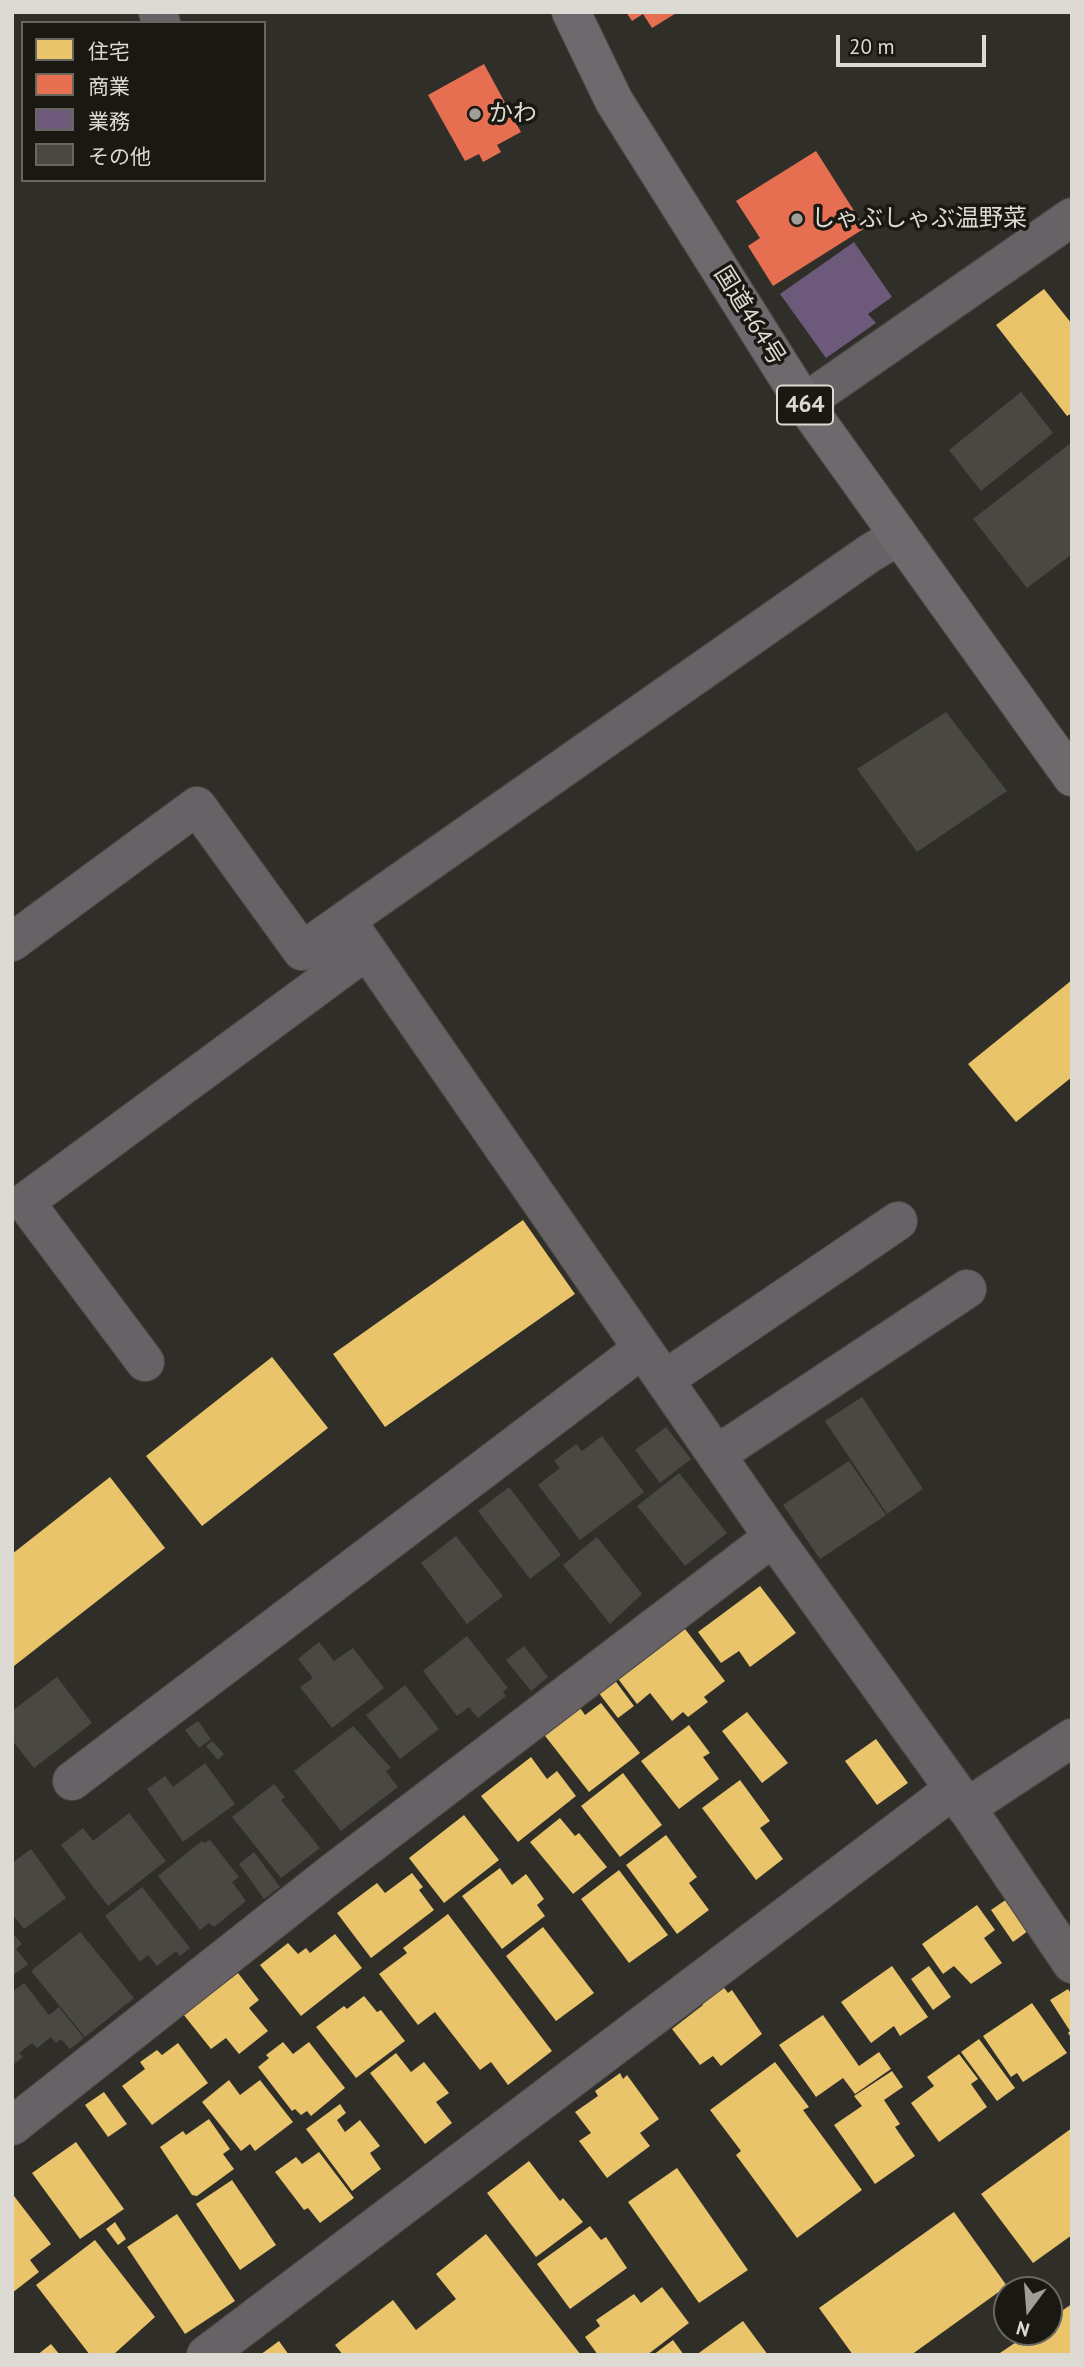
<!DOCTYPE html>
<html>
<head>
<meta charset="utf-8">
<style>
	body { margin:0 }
	#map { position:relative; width:1084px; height:2367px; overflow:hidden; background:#302e28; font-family:"PT Sans","Noto Sans JP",sans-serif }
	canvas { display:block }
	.frame { position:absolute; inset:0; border:14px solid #dcdad2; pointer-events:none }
	.legend { position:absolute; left:21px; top:21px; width:245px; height:161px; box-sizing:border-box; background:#191812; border:2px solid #67665f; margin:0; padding:9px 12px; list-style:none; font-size:21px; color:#dcdad2 }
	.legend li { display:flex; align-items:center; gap:14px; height:35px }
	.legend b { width:35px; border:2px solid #67665f }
	.north { position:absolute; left:993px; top:2276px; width:70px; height:70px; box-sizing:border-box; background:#191812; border:2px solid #67665f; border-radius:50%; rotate:196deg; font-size:19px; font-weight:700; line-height:28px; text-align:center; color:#dcdad2 }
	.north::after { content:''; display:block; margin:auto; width:24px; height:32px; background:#a09e96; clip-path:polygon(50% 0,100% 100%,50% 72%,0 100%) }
	.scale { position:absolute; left:836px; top:35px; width:150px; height:32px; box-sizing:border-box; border:4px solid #dcdad2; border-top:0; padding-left:9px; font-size:21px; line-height:24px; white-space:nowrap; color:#dcdad2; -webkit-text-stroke:5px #191812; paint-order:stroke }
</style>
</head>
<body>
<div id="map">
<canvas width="1084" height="2367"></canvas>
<div class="frame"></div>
<ul class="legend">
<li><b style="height:19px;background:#e9c46a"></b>住宅</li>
<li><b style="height:19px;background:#e76f51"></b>商業</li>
<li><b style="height:19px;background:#6d597a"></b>業務</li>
<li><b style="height:19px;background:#494843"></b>その他</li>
</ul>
<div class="north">N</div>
<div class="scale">20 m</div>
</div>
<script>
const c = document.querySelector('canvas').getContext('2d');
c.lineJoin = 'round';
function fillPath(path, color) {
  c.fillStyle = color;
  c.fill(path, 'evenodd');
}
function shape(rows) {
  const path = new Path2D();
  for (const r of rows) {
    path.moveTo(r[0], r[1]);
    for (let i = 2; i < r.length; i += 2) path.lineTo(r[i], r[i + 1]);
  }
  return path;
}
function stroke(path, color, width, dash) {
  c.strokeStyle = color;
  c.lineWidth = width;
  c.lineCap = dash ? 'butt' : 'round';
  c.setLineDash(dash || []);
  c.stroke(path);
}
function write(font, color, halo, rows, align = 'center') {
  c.font = font + ' "PT Sans","Noto Sans JP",sans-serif';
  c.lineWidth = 7;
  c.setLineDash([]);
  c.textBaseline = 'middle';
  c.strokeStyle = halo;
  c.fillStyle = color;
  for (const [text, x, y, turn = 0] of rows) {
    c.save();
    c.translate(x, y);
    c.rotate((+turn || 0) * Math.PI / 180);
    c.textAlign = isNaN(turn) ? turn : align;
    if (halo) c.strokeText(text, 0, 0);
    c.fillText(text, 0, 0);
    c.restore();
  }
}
fillPath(shape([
	[1044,289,1072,324,1072,413,1067,416,996,325],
	[1072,980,1072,1077,1016,1122,968,1064],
	[523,1220,575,1294,385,1427,333,1354],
	[272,1357,328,1428,202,1526,146,1456],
	[110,1477,165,1548,14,1666,12,1554],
	[760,1586,796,1633,750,1667,739,1651,721,1663,698,1632],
	[682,1625,725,1681,704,1697,708,1702,688,1717,683,1712,672,1721,650,1693,637,1704,616,1676],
	[611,1675,634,1706,618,1718,595,1688],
	[601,1703,640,1753,589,1792,542,1732,578,1705,585,1715],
	[747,1712,788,1763,762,1783,722,1731],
	[689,1725,710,1753,703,1757,719,1779,679,1809,641,1761],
	[876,1739,908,1783,877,1805,845,1761],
	[531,1757,547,1779,557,1771,576,1796,518,1842,481,1796],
	[623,1773,662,1825,620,1857,581,1806],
	[740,1780,770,1821,760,1828,783,1859,756,1880,702,1808],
	[464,1815,499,1860,444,1903,409,1858],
	[560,1818,575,1836,579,1833,607,1867,573,1894,530,1842],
	[666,1835,697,1877,689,1883,709,1910,677,1934,626,1865],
	[500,1868,512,1885,526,1874,544,1899,537,1905,545,1916,502,1949,462,1896],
	[619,1870,668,1935,629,1963,581,1899],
	[412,1873,423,1887,419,1890,434,1910,371,1958,337,1913,377,1883,385,1893],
	[1007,1899,1028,1931,1013,1942,991,1910],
	[977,1905,995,1930,984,1938,1002,1963,971,1984,954,1966,943,1974,922,1944],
	[448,1914,552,2051,508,2085,491,2062,480,2070,435,2012,418,2025,379,1974,407,1953,403,1948],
	[543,1927,594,1993,556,2021,506,1956],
	[335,1934,362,1968,301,2016,260,1965,288,1943,298,1954,306,1948,310,1953],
	[892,1966,928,2017,900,2036,894,2026,871,2043,841,2002],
	[929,1966,951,1997,933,2010,911,1979],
	[238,1973,259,2000,249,2008,268,2031,239,2054,226,2038,211,2049,179,2009,204,1999],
	[722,1985,728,1993,732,1990,762,2034,721,2066,713,2056,700,2065,672,2029,703,2005,700,2002],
	[1068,1989,1072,1995,1072,2039,1068,2033,1070,2031,1050,2000],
	[364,1996,377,2012,381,2010,405,2041,356,2078,316,2027,344,2006,347,2009],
	[1032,2003,1067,2053,1023,2082,1017,2073,1011,2077,983,2036],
	[823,2015,859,2066,879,2052,891,2069,855,2094,843,2078,816,2097,779,2045],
	[979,2039,1015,2088,997,2101,961,2052],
	[283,2042,293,2054,309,2042,345,2088,311,2116,307,2111,301,2115,295,2109,292,2111,258,2067,269,2058,266,2055],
	[178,2043,208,2083,152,2125,122,2086,145,2069,140,2062,157,2050,162,2055],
	[396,2053,411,2072,424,2062,449,2093,436,2102,452,2123,425,2144,370,2073],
	[959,2054,978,2079,971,2084,987,2107,939,2142,911,2103,934,2086,927,2077],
	[775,2062,809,2107,803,2110,862,2190,797,2238,736,2155,741,2151,710,2110],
	[892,2071,903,2087,884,2100,900,2124,895,2127,915,2156,875,2184,834,2125,862,2106,854,2096],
	[620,2073,623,2079,627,2075,659,2119,640,2133,650,2146,607,2178,579,2141,591,2133,575,2112,598,2096,595,2091],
	[229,2080,240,2095,260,2080,293,2122,255,2151,250,2144,241,2151,202,2102],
	[104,2092,127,2124,108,2137,85,2105],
	[340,2104,346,2113,337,2120,345,2132,360,2120,380,2146,370,2153,381,2169,352,2191,306,2129],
	[209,2119,230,2149,223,2154,234,2169,197,2196,192,2195,160,2147,183,2131,186,2135],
	[1072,2128,1072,2235,1033,2263,981,2194],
	[76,2142,124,2209,80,2239,32,2173],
	[319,2152,354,2198,320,2223,308,2208,304,2210,275,2172,296,2157,302,2164],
	[529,2161,560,2201,563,2198,583,2222,536,2257,487,2193],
	[677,2168,748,2270,699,2303,628,2202],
	[232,2180,276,2245,240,2270,196,2204],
	[14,2196,51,2244,30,2260,39,2272,12,2293],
	[954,2212,1007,2286,911,2355,853,2355,819,2308],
	[177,2214,235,2301,185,2334,127,2247],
	[115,2222,126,2239,118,2245,106,2229],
	[590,2226,601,2240,606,2237,627,2268,570,2309,537,2264],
	[486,2234,581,2355,343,2355,335,2345,393,2300,416,2330,456,2299,436,2274],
	[95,2240,155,2317,113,2355,90,2355,36,2285],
	[662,2287,689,2323,647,2355,598,2355,585,2337,600,2326,596,2320,634,2294,641,2303],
	[1072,2304,1072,2355,997,2355,1031,2332,1049,2332,1049,2319],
	[743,2321,768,2355,696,2355],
	[673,2340,684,2355,653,2355],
	[279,2341,289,2355,260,2355],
	[51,2344,60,2355,37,2355]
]), '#e9c46a');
fillPath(shape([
	[626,12,678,12,652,28,643,14,632,21],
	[484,64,521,132,497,145,501,152,483,162,479,154,465,161,428,95],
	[816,151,865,228,773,286,748,246,760,238,736,201]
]), '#e76f51');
fillPath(shape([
	[854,242,892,297,868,314,876,323,826,358,780,294]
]), '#6d597a');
fillPath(shape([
	[1021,392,1053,433,981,491,949,450],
	[1072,442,1072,554,1027,588,973,519],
	[946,712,1007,791,917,852,857,769],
	[862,1397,923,1489,887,1514,825,1421],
	[666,1427,691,1459,660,1483,635,1450],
	[602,1436,644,1492,580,1540,538,1485,560,1468,554,1461,576,1444,582,1451],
	[849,1461,886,1515,820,1559,783,1505],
	[679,1473,727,1533,685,1566,637,1506],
	[509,1487,561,1555,530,1579,478,1511],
	[456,1536,503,1596,467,1624,421,1563],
	[597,1537,642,1594,610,1624,563,1565],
	[467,1636,508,1688,503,1692,506,1696,478,1718,469,1707,457,1716,423,1671],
	[319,1642,334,1661,353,1648,384,1688,332,1728,300,1687,313,1678,298,1659],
	[524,1646,548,1677,531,1691,506,1660],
	[57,1677,92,1723,34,1768,12,1740,12,1711],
	[405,1685,439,1729,400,1759,366,1715],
	[198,1721,211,1739,199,1748,185,1730],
	[353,1726,391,1768,386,1771,398,1787,341,1831,294,1771],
	[212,1741,224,1754,218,1760,206,1746],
	[205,1763,235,1804,183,1842,147,1789,165,1776,173,1787],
	[274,1784,285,1797,281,1800,320,1848,281,1878,232,1817],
	[129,1813,166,1861,108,1906,61,1845,83,1828,93,1841],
	[210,1840,239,1877,232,1882,246,1901,214,1927,209,1923,200,1930,158,1876,202,1841,204,1843],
	[31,1849,66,1898,24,1929,12,1914,12,1863],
	[254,1852,280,1887,264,1899,239,1864],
	[142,1887,190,1948,180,1956,176,1951,157,1966,148,1955,140,1962,105,1916],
	[12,1932,22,1944,16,1949,28,1964,12,1976],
	[80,1932,134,1998,85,2037,31,1971],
	[24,1983,49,2015,59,2007,84,2038,70,2049,61,2039,56,2043,51,2037,37,2048,32,2043,19,2053,23,2057,14,2064,12,1992]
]), '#494843');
const minor = shape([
	[158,12,161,23],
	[804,403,1072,217],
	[899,536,870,553,346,920,773,1537,954,1789,1072,1964],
	[12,942,197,806,302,951,346,920],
	[145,1362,25,1202,367,950],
	[664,1380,898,1221],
	[716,1455,967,1289],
	[72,1781,642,1349],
	[966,1808,1072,1738],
	[12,2126,331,1874,773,1537],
	[206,2355,954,1789]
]);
const trunk = shape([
	[571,12,614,101,804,403,1072,777]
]);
stroke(minor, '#4b4944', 40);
stroke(trunk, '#4b4944', 40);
stroke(minor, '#666265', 38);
stroke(trunk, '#6e696d', 38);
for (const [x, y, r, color] of [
	[475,114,7,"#a09e96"],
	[797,219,7,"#a09e96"]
]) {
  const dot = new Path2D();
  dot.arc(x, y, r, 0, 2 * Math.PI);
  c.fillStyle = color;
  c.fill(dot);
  stroke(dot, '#191812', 2.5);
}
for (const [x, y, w] of [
	[805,405,56]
]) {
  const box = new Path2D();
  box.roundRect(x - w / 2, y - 19.5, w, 39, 5);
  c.fillStyle = '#191812';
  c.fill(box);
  stroke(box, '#dcdad2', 2);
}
write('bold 23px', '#dcdad2', null, [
	["464",805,405]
]);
write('24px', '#dcdad2', '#191812', [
	["かわ",489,114],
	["しゃぶしゃぶ温野菜",811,219]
], 'left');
write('24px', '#dcdad2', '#191812', [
	["国道464号",749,316,58]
]);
</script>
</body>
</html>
